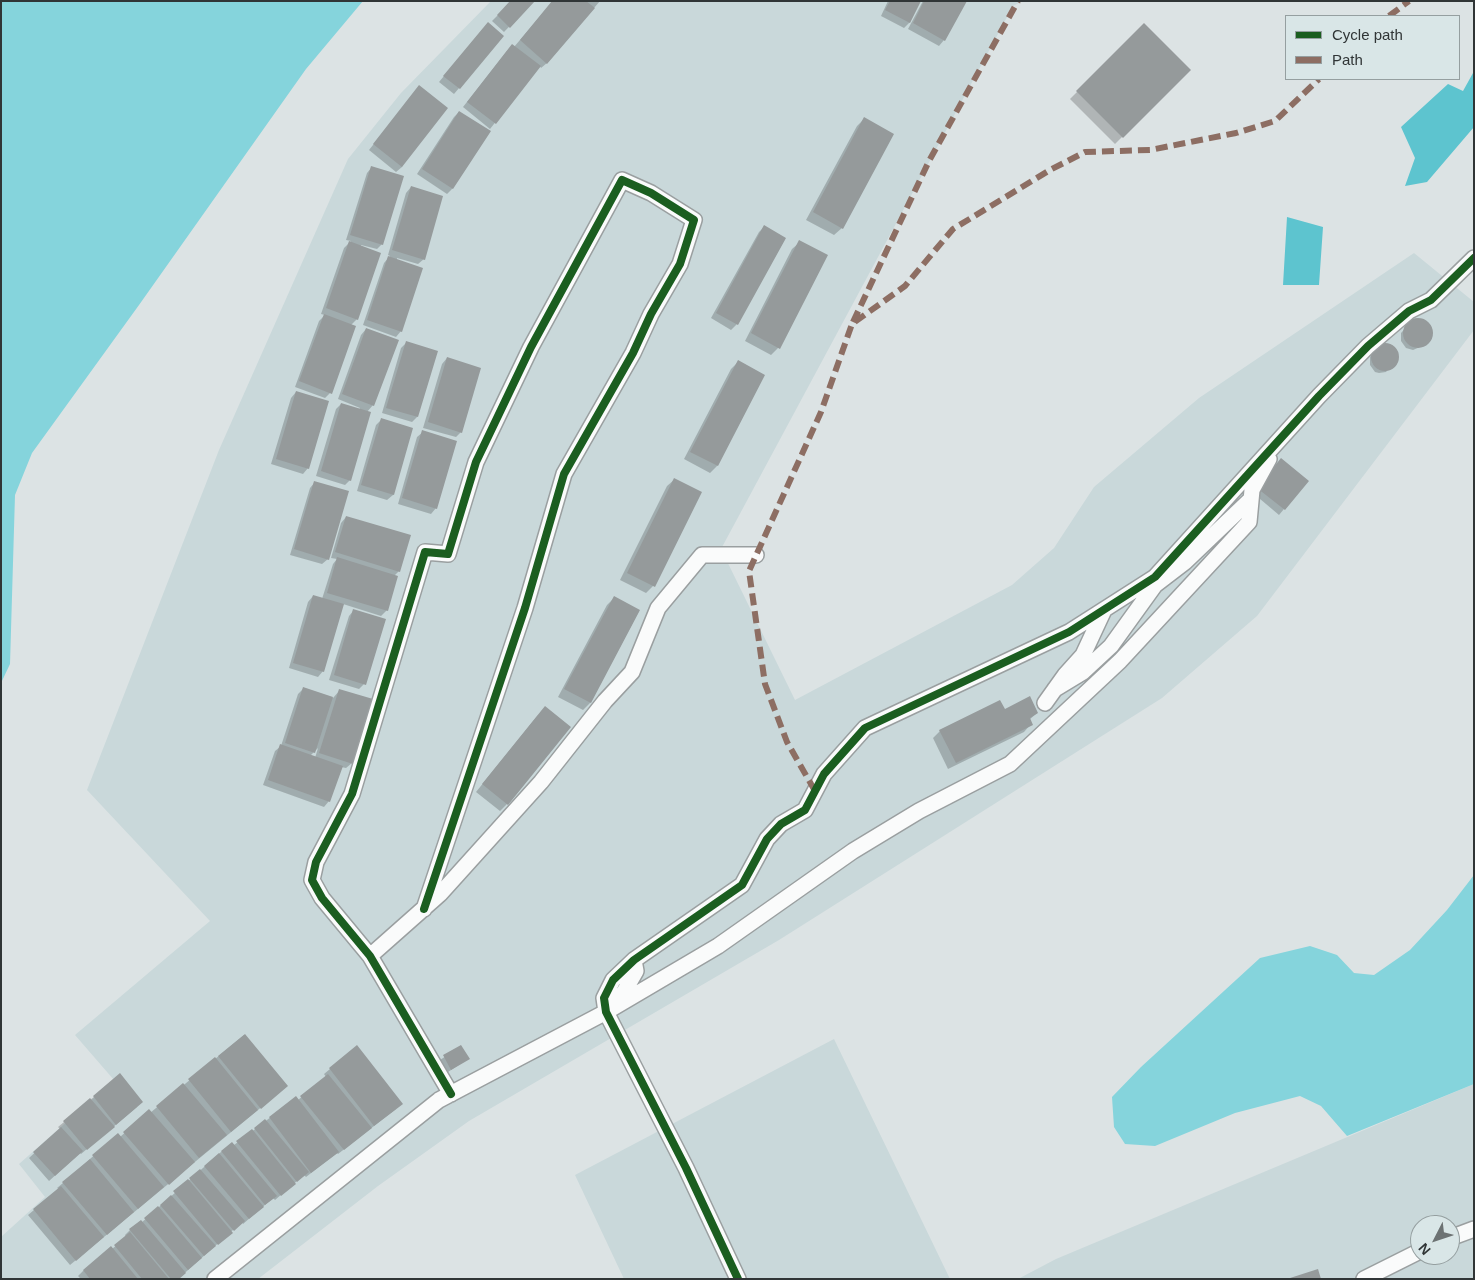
<!DOCTYPE html>
<html>
<head>
<meta charset="utf-8">
<style>
	body { margin:0 }
	#map { position:relative; width:1475px; height:1280px; overflow:hidden; background:#dce3e4; font-family:Arial,sans-serif }
	canvas { display:block }
	.frame { position:absolute; inset:0; border:2px solid #303536; pointer-events:none }
	.legend { position:absolute; left:1285px; top:15px; width:175px; height:65px; box-sizing:border-box; background:#d9e6e7; border:1px solid #959fa0; margin:0; padding:6px 9px; list-style:none; font-size:15px; color:#303536 }
	.legend li { display:flex; align-items:center; gap:10px; height:25px }
	.legend b { width:25px; border:1px solid #959fa0 }
	.north { position:absolute; left:1410px; top:1215px; width:50px; height:50px; box-sizing:border-box; background:#d9e6e7; border:1px solid #959fa0; border-radius:50%; rotate:229deg; font-size:14px; font-weight:700; line-height:20px; text-align:center; color:#303536 }
	.north::after { content:''; display:block; margin:auto; width:18px; height:22px; background:#6c7273; clip-path:polygon(50% 0,100% 100%,50% 72%,0 100%) }
</style>
</head>
<body>
<div id="map">
<canvas width="1475" height="1280"></canvas>
<div class="frame"></div>
<ul class="legend">
<li><b style="height:6px;background:#1b5e20"></b>Cycle path</li>
<li><b style="height:6px;background:#8d6e63"></b>Path</li>
</ul>
<div class="north">N</div>
</div>
<script>
const c = document.querySelector('canvas').getContext('2d');
c.lineJoin = 'round';
function fillPath(path, color) {
  c.fillStyle = color;
  c.fill(path, 'evenodd');
}
function shape(rows) {
  const path = new Path2D();
  for (const r of rows) {
    if (r.length === 3) {
      path.moveTo(r[0] + r[2], r[1]);
      path.arc(r[0], r[1], r[2], 0, 2 * Math.PI);
      continue;
    }
    path.moveTo(r[0], r[1]);
    for (let i = 2; i < r.length; i += 2) path.lineTo(r[i], r[i + 1]);
  }
  return path;
}
function stroke(path, color, width, dash) {
  c.strokeStyle = color;
  c.lineWidth = width;
  c.lineCap = dash ? 'butt' : 'round';
  c.setLineDash(dash || []);
  c.stroke(path);
}
fillPath(shape([
	[491,1,1023,1,1013,6,721,549,795,700,1012,585,1054,548,1094,487,1199,398,1414,253,1474,302,1474,330,1257,616,1162,698,779,940,469,1121,378,1186,258,1279,1,1279,1,1237,45,1197,19,1164,114,1080,75,1035,210,921,87,790,219,450,348,159,401,93],
	[834,1039,950,1279,624,1279,575,1175],
	[1474,1084,1474,1279,1018,1279,1056,1259],
	[1420,1225,1450,1225,1450,1255,1420,1255]
]), '#c9d8da');
fillPath(shape([
	[1,1,363,1,306,69,139,305,32,453,15,495,10,664,1,683],
	[1474,875,1474,1084,1347,1136,1321,1106,1300,1096,1235,1113,1155,1146,1125,1144,1114,1127,1112,1097,1141,1067,1260,958,1310,946,1337,955,1354,973,1374,975,1410,950,1447,910]
]), '#85d4dc');
fillPath(shape([
	[1473,73,1474,127,1427,182,1405,186,1415,158,1401,127,1448,84,1463,91],
	[1287,217,1323,227,1319,285,1283,285]
]), '#5dc4cf');
fillPath(shape([
	[512,1,534,1,504,32,492,21],
	[553,1,600,1,547,63,541,68,540,66,490,129,463,107,507,51,514,47],
	[888,1,920,1,910,22,904,28,881,16],
	[923,1,966,1,944,40,939,46,908,29],
	[1144,25,1189,70,1115,144,1070,99],
	[483,29,503,36,454,94,439,82],
	[419,87,402,167,396,172,369,150],
	[459,112,489,132,452,189,447,194,417,174,454,117],
	[864,119,842,228,834,235,806,220,857,126],
	[372,167,382,244,377,249,361,245,357,319,351,325,330,393,325,398,295,387,319,321,325,315,321,314,344,248,351,241,346,240,367,173],
	[411,187,424,259,418,264,397,258,401,331,396,337,363,325,384,263,390,256,388,255,406,193],
	[764,227,785,239,737,324,731,330,711,318,759,232],
	[800,242,778,348,771,355,745,341,792,249],
	[1419,320,1423,321,1430,327,1431,336,1427,344,1413,350,1406,348,1401,341,1401,333,1411,322],
	[366,329,373,405,367,412,350,480,345,485,316,476,336,409,341,404,359,410,360,408,338,399,361,335],
	[406,343,417,417,412,422,382,413,401,348],
	[1383,345,1391,346,1396,352,1397,359,1386,372,1379,373,1375,372,1370,365,1370,357,1379,346],
	[447,358,461,432,456,437,423,428,442,364],
	[738,362,763,375,717,466,710,473,684,459,731,369],
	[296,392,308,468,303,474,271,464,291,398],
	[381,420,412,429,393,495,387,500,357,491,376,425],
	[423,432,436,508,431,514,398,504,417,437],
	[1281,460,1284,509,1279,515,1253,493],
	[675,479,653,586,646,593,620,580,667,486],
	[315,482,328,559,322,564,290,555,310,488],
	[346,517,399,571,394,576,387,610,381,616,343,604,323,671,318,677,289,668,308,602,313,596,322,599,333,564,337,559,331,558,341,523],
	[614,598,639,611,590,703,583,710,558,697,607,605],
	[354,610,364,684,359,689,329,680,349,616],
	[303,689,333,698,340,690,352,763,346,768,341,767,329,801,324,807,263,785,275,751,281,746,298,694],
	[318,748,315,758,310,756],
	[1004,710,1037,713,1029,720,1031,724,1024,732,948,769,933,738,940,731],
	[538,715,507,804,500,811,476,792],
	[244,1035,287,1086,70,1265,28,1215,59,1189,57,1188,63,1183,118,1134,120,1137,149,1111,150,1113],
	[461,1046,468,1059,448,1072,440,1060],
	[357,1047,396,1109,338,1154,337,1153,306,1177,304,1175,275,1200,273,1198,243,1224,242,1222,178,1279,81,1279,78,1276,83,1271,111,1248,112,1249,126,1237,125,1235,130,1230,141,1223,221,1152,232,1143,234,1145,296,1098,298,1100,326,1077,324,1074,330,1069],
	[120,1075,137,1107,81,1154,80,1153,49,1181,29,1158,60,1129,58,1127,64,1122]
]), '#0003');
fillPath(shape([
	[510,1,535,1,510,28,497,15],
	[552,1,586,1,595,8,547,64,520,40],
	[890,1,921,1,910,23,885,10],
	[924,1,967,1,945,41,913,23],
	[488,22,504,36,460,89,443,76],
	[1144,23,1191,70,1123,138,1076,91],
	[512,44,541,66,496,124,467,102],
	[419,85,448,108,402,167,373,144],
	[459,111,491,131,453,189,422,169],
	[864,117,894,134,843,229,813,212],
	[371,166,404,176,383,245,350,235],
	[411,186,443,196,425,260,392,250],
	[764,225,786,238,738,325,716,313],
	[799,240,828,255,780,349,751,333],
	[349,241,381,253,358,320,326,308],
	[388,256,423,268,402,332,367,320],
	[324,314,356,326,332,394,299,381],
	[1418,333,15],
	[366,328,399,340,374,406,342,394],
	[406,341,438,351,418,417,386,408],
	[1385,357,14],
	[447,357,481,368,462,433,428,422],
	[738,360,765,375,718,466,690,452],
	[296,391,329,401,309,469,276,459],
	[341,403,371,412,351,481,321,471],
	[381,418,413,428,394,495,361,485],
	[422,430,457,441,437,509,402,498],
	[1281,458,1309,481,1285,510,1257,488],
	[674,478,702,492,655,587,627,573],
	[314,481,349,491,329,560,294,549],
	[346,516,411,535,400,572,335,552],
	[337,557,398,576,388,611,327,593],
	[313,595,344,604,324,672,293,663],
	[614,596,640,610,591,703,564,689],
	[353,609,386,619,366,685,334,675],
	[303,687,333,697,315,753,285,743],
	[339,689,373,699,353,764,319,753],
	[1030,696,1038,713,1030,718,1033,725,956,763,939,730,1000,700,1005,709],
	[545,706,571,727,508,805,482,784],
	[280,744,343,766,330,802,268,780],
	[245,1034,288,1086,261,1109,218,1056],
	[357,1045,403,1104,374,1126,329,1068],
	[461,1045,470,1059,451,1070,443,1055],
	[215,1057,258,1110,231,1132,188,1079],
	[120,1073,143,1102,116,1125,93,1096],
	[328,1074,372,1128,344,1150,300,1096],
	[183,1083,227,1135,199,1158,156,1106],
	[296,1096,339,1152,311,1173,269,1117],
	[90,1098,115,1127,87,1150,63,1121],
	[149,1109,195,1162,169,1185,123,1132],
	[265,1119,309,1172,297,1182,254,1128],
	[61,1127,83,1151,55,1176,33,1152],
	[252,1129,296,1184,281,1196,236,1141],
	[118,1133,164,1187,138,1209,92,1155],
	[232,1142,277,1196,265,1205,221,1151],
	[219,1153,264,1207,249,1219,204,1166],
	[90,1159,134,1212,107,1235,62,1182],
	[200,1169,245,1221,234,1231,189,1178],
	[188,1179,233,1233,218,1245,173,1191],
	[61,1186,104,1237,76,1261,33,1209],
	[171,1195,216,1246,204,1256,160,1205],
	[158,1206,202,1258,188,1270,144,1218],
	[141,1220,186,1273,179,1279,171,1279,129,1229],
	[130,1232,169,1279,142,1279,114,1245],
	[111,1246,138,1279,90,1279,83,1270],
	[1318,1269,1321,1279,1290,1279,1290,1278]
]), '#959a9b');
const street = shape([
	[1055,689,1083,672,1111,646,1155,585,1185,562,1251,499],
	[1045,703,1065,675,1083,655,1104,610],
	[424,909,525,608,564,474,633,353,651,314,680,264,694,220,651,193,622,180,531,347,476,462,448,554,425,552,352,794,316,862,312,880,322,898,370,956,451,1094],
	[370,956,440,894,541,782,605,701,632,672,658,608,702,555,756,555],
	[614,1003,624,992,636,971,634,960],
	[1450,1238,1474,1229],
	[215,1279,439,1100,606,1012,718,946,853,851,919,811,1010,764,1120,661,1249,522,1252,490,1269,459],
	[738,1279,686,1168,606,1012,604,998,613,980,634,960,742,885,767,839,781,824,805,810,824,774,865,728,1069,632,1155,577,1319,396,1368,346,1409,311,1431,300,1474,258],
	[1364,1279,1420,1251]
]);
stroke(street, '#9a9fa0', 18);
stroke(street, '#fafbfb', 15);
stroke(shape([
	[1389,16,1409,1],
	[853,322,929,161,1018,1],
	[815,791,787,742,765,684,749,571,821,412,852,324,905,286,953,229,1050,170,1085,152,1150,150,1236,133,1275,121,1319,79]
]), '#8d6e63', 6, [12, 6]);
stroke(shape([
	[424,909,525,608,564,474,633,353,651,314,680,264,694,220,651,193,622,180,531,347,476,462,448,554,425,552,352,794,316,862,312,880,322,898,370,956,451,1094],
	[738,1279,686,1168,606,1012,604,998,613,980,634,960,742,885,767,839,781,824,805,810,824,774,865,728,1069,632,1155,577,1319,396,1368,346,1409,311,1431,300,1474,258]
]), '#1b5e20', 8);
</script>
</body>
</html>
